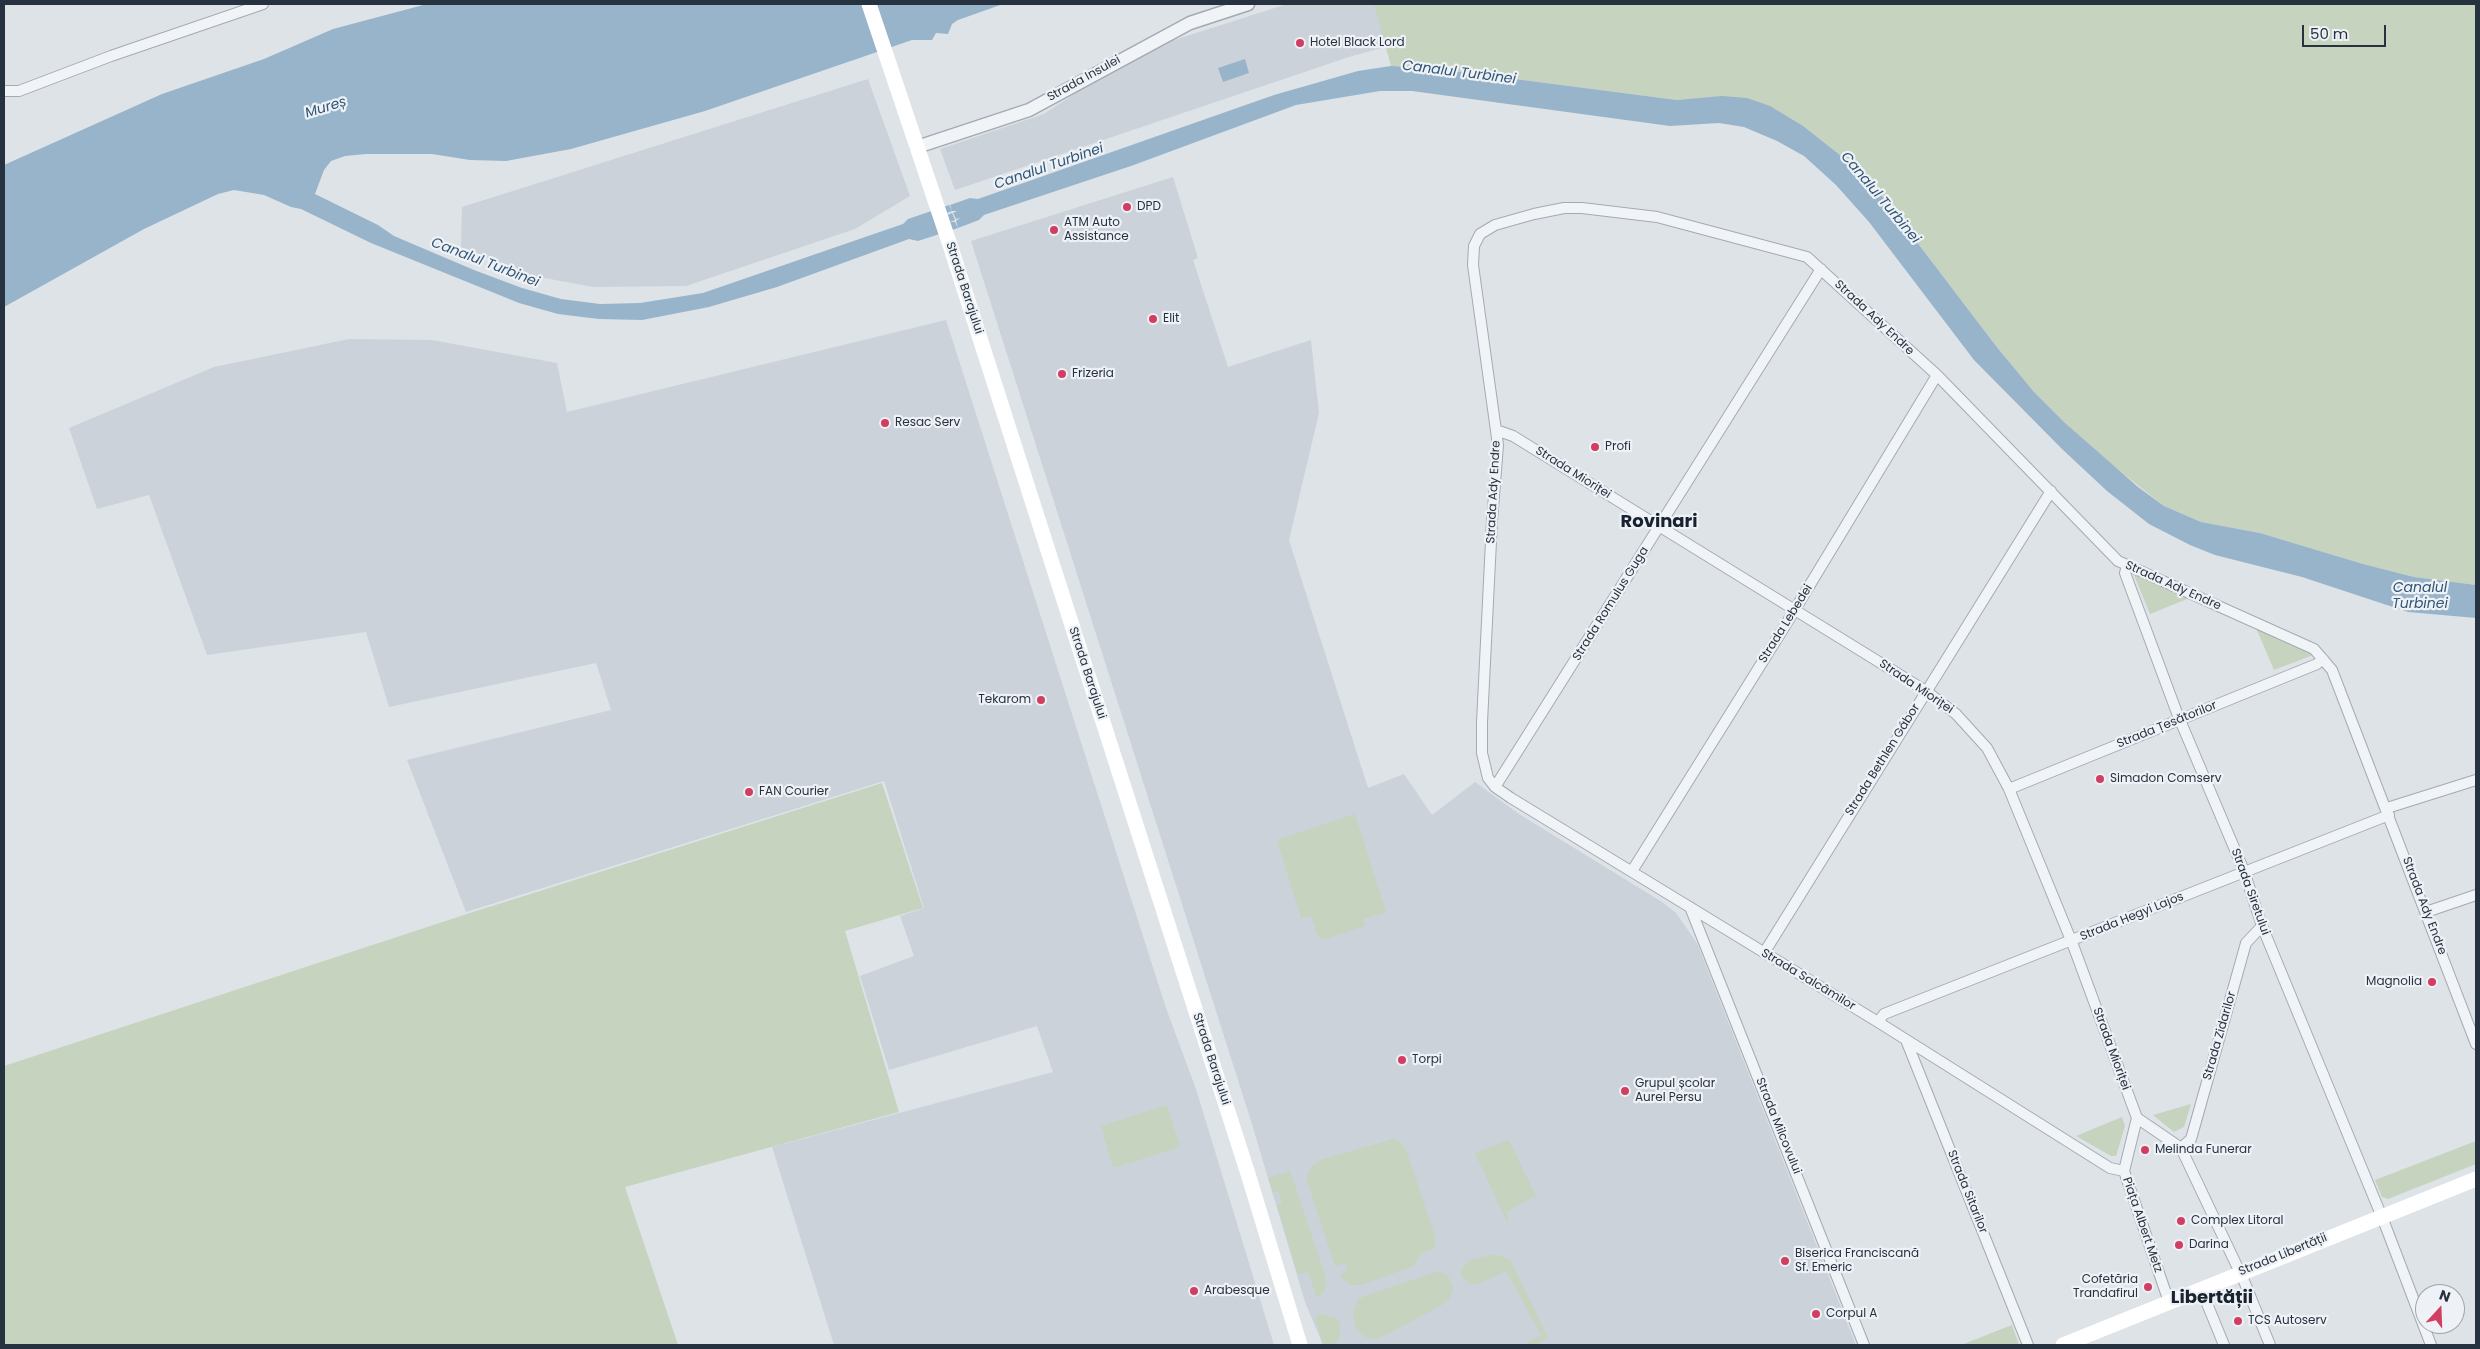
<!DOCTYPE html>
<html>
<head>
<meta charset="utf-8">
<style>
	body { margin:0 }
	#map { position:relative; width:2480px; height:1349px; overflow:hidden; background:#dee3e8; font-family:Poppins,sans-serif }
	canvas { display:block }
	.frame { position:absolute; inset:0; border:5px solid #273240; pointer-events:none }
	.north { position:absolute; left:2415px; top:1284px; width:50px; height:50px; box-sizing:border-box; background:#eef2f6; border:1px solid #9ea5ad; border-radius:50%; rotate:20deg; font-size:14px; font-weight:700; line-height:20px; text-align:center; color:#273240 }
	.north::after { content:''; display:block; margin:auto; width:18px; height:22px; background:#d23e61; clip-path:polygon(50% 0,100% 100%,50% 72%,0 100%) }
	.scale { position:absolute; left:2302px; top:25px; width:84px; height:22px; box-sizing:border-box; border:2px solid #273240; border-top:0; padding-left:6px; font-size:15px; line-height:18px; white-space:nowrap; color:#273240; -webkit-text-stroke:4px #eef2f6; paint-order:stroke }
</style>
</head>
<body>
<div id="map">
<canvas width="2480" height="1349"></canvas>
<div class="frame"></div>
<div class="north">N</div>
<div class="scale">50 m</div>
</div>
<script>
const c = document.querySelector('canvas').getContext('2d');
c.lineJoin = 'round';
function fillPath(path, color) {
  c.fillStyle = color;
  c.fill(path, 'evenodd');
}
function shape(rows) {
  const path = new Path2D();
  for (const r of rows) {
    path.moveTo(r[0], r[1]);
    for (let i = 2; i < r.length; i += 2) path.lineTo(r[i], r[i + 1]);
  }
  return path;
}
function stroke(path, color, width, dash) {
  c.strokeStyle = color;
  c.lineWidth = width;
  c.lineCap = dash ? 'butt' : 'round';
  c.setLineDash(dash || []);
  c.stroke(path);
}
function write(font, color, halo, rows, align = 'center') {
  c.font = font + ' Poppins,sans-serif';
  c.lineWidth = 4.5;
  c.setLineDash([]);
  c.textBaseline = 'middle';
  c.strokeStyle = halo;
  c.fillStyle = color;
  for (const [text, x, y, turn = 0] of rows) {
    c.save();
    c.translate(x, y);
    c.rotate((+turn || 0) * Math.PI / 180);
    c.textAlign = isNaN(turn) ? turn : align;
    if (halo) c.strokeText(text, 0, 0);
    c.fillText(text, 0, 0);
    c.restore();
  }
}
fillPath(shape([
	[1287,4,1382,4,1396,44,1349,57,955,190,940,149,1044,114,1080,90,1168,42],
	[868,79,910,196,855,229,686,286,593,287,528,275,461,247,462,207],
	[1173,177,1198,258,1193,260,1228,367,1311,340,1319,413,1289,540,1368,788,1404,774,1432,815,1475,782,1519,814,1662,902,1676,913,1697,943,1856,1345,1323,1345,1305,1302,1251,1121,971,241],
	[946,320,1166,1008,1196,1089,1274,1345,834,1345,772,1147,1053,1072,1037,1026,889,1070,860,976,914,956,900,916,924,908,884,781,466,912,407,760,611,710,596,663,389,707,366,632,207,655,149,495,97,509,69,428,214,367,349,339,432,340,557,363,567,412]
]), '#ccd2da');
fillPath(shape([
	[1374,4,2476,4,2476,585,2414,577,2363,564,2260,533,2201,522,2164,506,2101,456,2065,423,2034,392,1996,346,1878,191,1695,99,1677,100,1430,68,1391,66],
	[2136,574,2192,597,2150,614,2134,575],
	[2254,623,2305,647,2313,655,2274,670],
	[882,783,923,908,845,931,899,1112,625,1187,678,1345,4,1345,4,1066,470,913],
	[1355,814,1386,912,1364,919,1365,926,1325,939,1318,937,1311,916,1301,919,1277,840],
	[2191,1104,2184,1127,2174,1132,2153,1115],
	[1167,1105,1180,1147,1113,1168,1101,1126],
	[2122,1117,2125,1126,2116,1156,2111,1156,2076,1136],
	[1393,1139,1399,1141,1407,1152,1435,1236,1436,1245,1433,1249,1422,1253,1413,1266,1362,1285,1350,1285,1339,1275,1347,1270,1345,1263,1335,1266,1307,1181,1307,1176,1311,1167,1320,1160],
	[1509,1140,1536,1196,1506,1212,1509,1219,1506,1220,1475,1153],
	[2476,1141,2476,1164,2388,1199,2382,1197,2375,1180],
	[1290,1171,1325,1275,1326,1287,1322,1294,1317,1298,1308,1272,1298,1275,1277,1205,1282,1203,1278,1191,1273,1193,1268,1178],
	[1495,1254,1510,1259,1548,1338,1536,1345,1524,1345,1541,1335,1506,1271,1478,1284,1471,1284,1462,1277,1461,1270,1470,1260],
	[1439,1271,1448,1276,1453,1288,1450,1298,1442,1305,1378,1339,1365,1337,1356,1328,1353,1313,1357,1301,1362,1297],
	[1322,1314,1336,1318,1340,1324,1340,1337,1333,1345,1323,1345,1315,1317],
	[2012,1325,2019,1345,1961,1345]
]), '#c6d3bf');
fillPath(shape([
	[427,4,1003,4,958,20,952,24,948,34,936,33,932,40,912,40,705,111,571,149,506,161,470,160,432,154,366,154,345,156,331,161,324,170,315,194,378,225,394,236,474,270,522,288,561,299,600,304,640,303,703,293,868,236,903,224,908,219,949,205,952,211,947,213,948,215,952,213,955,220,950,222,955,222,958,228,918,241,909,239,777,287,709,307,642,320,599,319,558,314,519,303,371,243,301,209,291,207,264,195,234,190,218,194,144,229,4,307,4,165,162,94,264,59,333,29],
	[1245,59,1249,73,1223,82,1218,68],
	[1391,66,1430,68,1677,100,1722,96,1747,98,1770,106,1803,126,1841,156,1878,191,1996,346,2034,392,2065,423,2138,487,2164,506,2201,522,2260,533,2363,564,2414,577,2476,585,2476,618,2408,612,2302,577,2215,555,2190,545,2149,524,2107,491,2062,449,1974,360,1869,222,1836,185,1804,156,1777,141,1744,127,1719,123,1670,126,1412,91,1380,91,1296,105,1131,166,984,215,979,220,958,228,956,221,960,218,956,219,953,213,957,211,952,211,950,205,970,198,978,199,1274,95,1358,71]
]), '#98b4ca');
const minor = shape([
	[4,91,19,91,111,56,263,4],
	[1496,430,1513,436,1926,691,1956,714,1987,748,2009,789,2073,945,2137,1118],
	[2127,566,2125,573,2177,713,2244,871,2262,926,2384,1222,2431,1345],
	[1495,787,1821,269],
	[2009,789,2317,664,2323,659],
	[2387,808,2476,780],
	[1632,871,1788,621,1937,375],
	[1690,907,1864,1345],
	[2426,912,2476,895],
	[1764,953,2051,491],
	[1878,1022,1884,1014,2389,815],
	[1906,1040,2028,1345],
	[2137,1118,2181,1148,2244,1281,2270,1345],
	[2137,1118,2124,1171,2169,1302],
	[2181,1148,2191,1139,2193,1132,2246,943,2262,926],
	[2124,1171,2110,1168,1878,1022,1511,798,1495,787,1488,778,1482,753,1482,722,1492,521,1498,445,1473,265,1474,246,1480,234,1495,225,1534,214,1564,208,1582,208,1657,217,1807,257,1937,375,2118,561,2314,649,2332,670,2476,1044],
	[2201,1289,2224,1345]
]);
const tertiary = shape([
	[917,147,1029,110,1190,23,1248,4]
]);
stroke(minor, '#a3aab2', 12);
stroke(tertiary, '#a3aab2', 15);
stroke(minor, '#f1f4f7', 10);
stroke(tertiary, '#f1f4f7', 12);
stroke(shape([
	[869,4,950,245,1249,1177,1300,1345],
	[2063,1345,2476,1179]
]), '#fff', 15);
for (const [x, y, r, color] of [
	[1300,43,5,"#d23e61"],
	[1127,207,5,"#d23e61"],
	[1054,230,5,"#d23e61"],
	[1153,319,5,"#d23e61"],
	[1062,374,5,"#d23e61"],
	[885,423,5,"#d23e61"],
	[1595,447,5,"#d23e61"],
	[1041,700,5,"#d23e61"],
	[2100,779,5,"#d23e61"],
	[749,792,5,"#d23e61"],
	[2432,982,5,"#d23e61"],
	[1402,1060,5,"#d23e61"],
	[1625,1091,5,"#d23e61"],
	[2145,1150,5,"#d23e61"],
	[2181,1221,5,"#d23e61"],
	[2179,1245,5,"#d23e61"],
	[1785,1261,5,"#d23e61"],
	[2148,1287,5,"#d23e61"],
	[1194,1291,5,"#d23e61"],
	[1816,1314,5,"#d23e61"],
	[2238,1321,5,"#d23e61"]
]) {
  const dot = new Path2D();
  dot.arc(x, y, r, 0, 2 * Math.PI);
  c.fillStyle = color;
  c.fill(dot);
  stroke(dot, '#eef2f6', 2);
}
write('12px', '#273240', '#eef2f6', [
	["Hotel Black Lord",1310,43],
	["DPD",1137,207],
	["ATM Auto",1064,223],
	["Assistance",1064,237],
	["Elit",1163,319],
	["Frizeria",1072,374],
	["Resac Serv",895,423],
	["Profi",1605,447],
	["Tekarom",1031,700,"right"],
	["Simadon Comserv",2110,779],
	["FAN Courier",759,792],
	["Magnolia",2422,982,"right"],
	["Torpi",1412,1060],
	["Grupul școlar",1635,1084],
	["Aurel Persu",1635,1098],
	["Melinda Funerar",2155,1150],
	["Complex Litoral",2191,1221],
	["Darina",2189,1245],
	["Biserica Franciscană",1795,1254],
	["Sf. Emeric",1795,1268],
	["Cofetăria",2138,1280,"right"],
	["Trandafirul",2138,1294,"right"],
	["Arabesque",1204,1291],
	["Corpul A",1826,1314],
	["TCS Autoserv",2248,1321]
], 'left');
write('12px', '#273240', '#eef2f6', [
	["Strada Insulei",1084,79,-29],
	["Strada Barajului",964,288,72],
	["Strada Ady Endre",1874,318,43],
	["Strada Mioriței",1573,473,32],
	["Strada Ady Endre",1494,492,-87],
	["Strada Ady Endre",2173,586,24],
	["Strada Romulus Guga",1611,604,-58],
	["Strada Lebedei",1786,624,-58],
	["Strada Barajului",1087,673,72],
	["Strada Mioriței",1916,687,34],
	["Strada Țesătorilor",2167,725,-22],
	["Strada Bethlen Gábor",1883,760,-58],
	["Strada Siretului",2250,892,70],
	["Strada Ady Endre",2424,906,69],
	["Strada Hegyi Lajos",2132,917,-22],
	["Strada Salcâmilor",1808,980,31],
	["Strada Zidarilor",2220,1036,-74],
	["Strada Mioriței",2111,1049,70],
	["Strada Barajului",1211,1059,72],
	["Strada Milcovului",1778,1126,68],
	["Strada Sitarilor",1967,1192,68],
	["Piața Albert Metz",2142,1225,71],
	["Strada Libertății",2283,1255,-22]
]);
write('italic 14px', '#305575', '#eef2f6', [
	["Canalul Turbinei",1459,73,7],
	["Mureș",326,108,-17],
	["Canalul Turbinei",1049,167,-19],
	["Canalul Turbinei",1880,198,50],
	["Canalul Turbinei",485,263,21],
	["Canalul",2420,588],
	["Turbinei",2420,604]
]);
write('bold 18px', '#192330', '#eef2f6', [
	["Rovinari",1659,522],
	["Libertății",2212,1298]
]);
</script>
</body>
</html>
